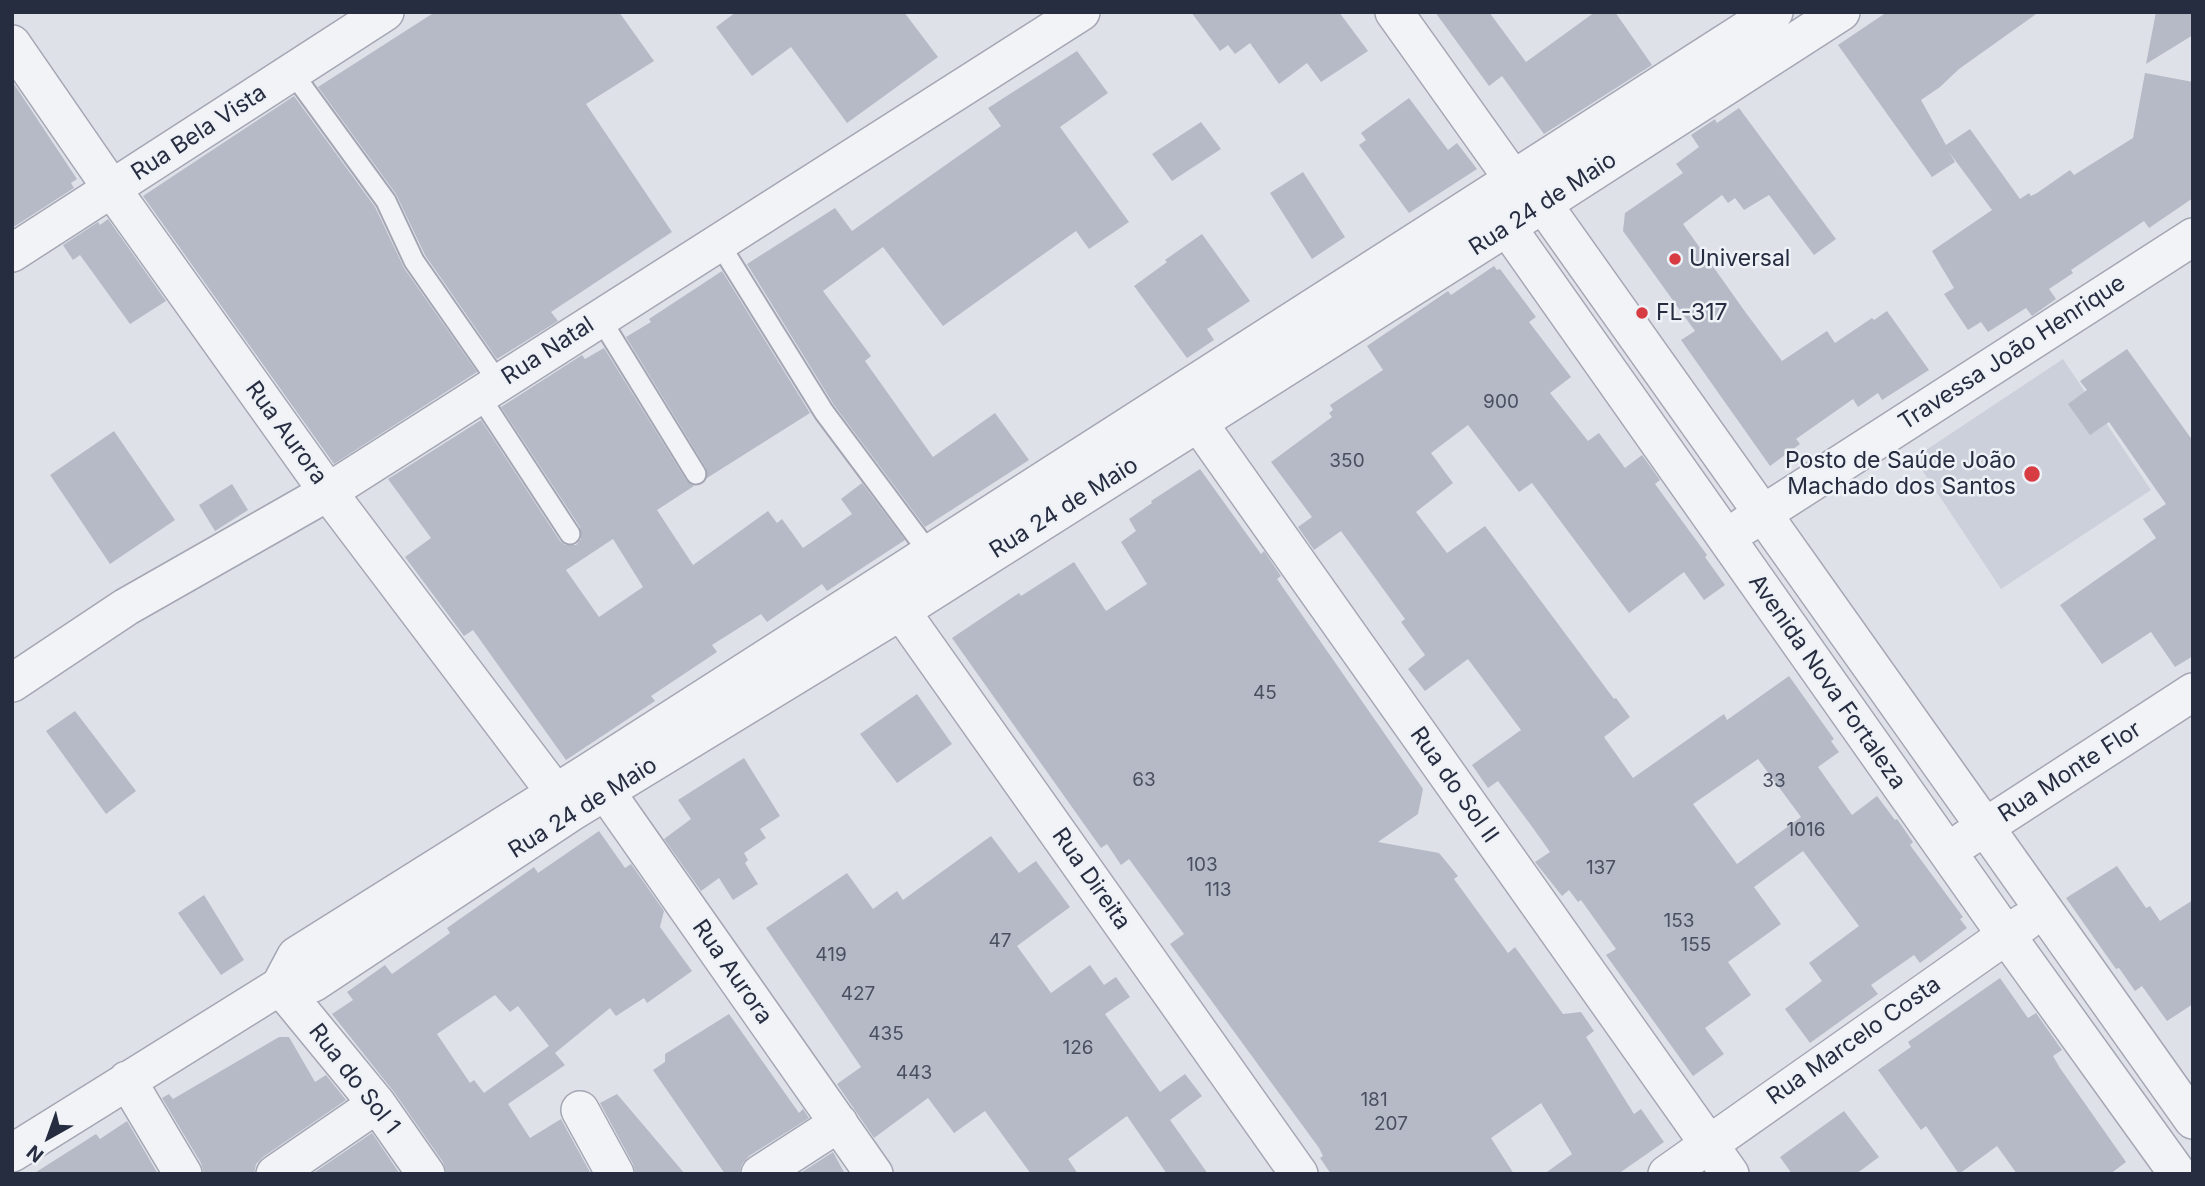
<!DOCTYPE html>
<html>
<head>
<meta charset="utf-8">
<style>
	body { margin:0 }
	#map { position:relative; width:2205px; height:1186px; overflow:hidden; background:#dfe1e9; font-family:Inter,sans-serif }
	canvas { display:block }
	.frame { position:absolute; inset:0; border:14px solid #272d41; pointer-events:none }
	.north { position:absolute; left:14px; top:1102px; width:70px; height:70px; -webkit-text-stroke:5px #eef1f6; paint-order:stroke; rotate:220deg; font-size:19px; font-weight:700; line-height:28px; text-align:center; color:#272d41 }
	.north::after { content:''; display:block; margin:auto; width:24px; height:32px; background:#272d41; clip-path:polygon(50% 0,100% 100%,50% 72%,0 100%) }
</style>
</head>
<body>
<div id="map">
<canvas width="2205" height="1186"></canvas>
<div class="frame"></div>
<div class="north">N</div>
</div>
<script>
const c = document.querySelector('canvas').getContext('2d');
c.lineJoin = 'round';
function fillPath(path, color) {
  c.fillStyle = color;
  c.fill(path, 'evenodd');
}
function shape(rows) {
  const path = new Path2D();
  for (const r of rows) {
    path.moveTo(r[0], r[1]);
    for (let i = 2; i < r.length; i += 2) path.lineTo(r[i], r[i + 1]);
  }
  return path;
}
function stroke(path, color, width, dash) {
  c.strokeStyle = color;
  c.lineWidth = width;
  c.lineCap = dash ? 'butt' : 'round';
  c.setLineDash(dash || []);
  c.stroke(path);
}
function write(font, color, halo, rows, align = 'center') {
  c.font = font + ' Inter,sans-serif';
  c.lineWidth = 5;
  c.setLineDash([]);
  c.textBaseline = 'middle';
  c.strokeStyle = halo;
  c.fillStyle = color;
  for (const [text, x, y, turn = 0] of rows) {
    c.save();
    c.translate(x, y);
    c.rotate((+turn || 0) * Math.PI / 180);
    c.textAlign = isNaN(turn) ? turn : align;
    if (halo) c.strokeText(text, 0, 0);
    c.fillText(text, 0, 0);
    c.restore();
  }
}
fillPath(shape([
	[2063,359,2151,490,2001,589,1914,458]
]), '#ccd0db');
fillPath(shape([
	[435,12,619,12,654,61,586,104,672,232,551,312,558,321,497,359,425,255,396,194,318,87],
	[736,12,904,12,938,57,847,123,791,47,752,76,716,27],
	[1191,12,1339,12,1368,51,1321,82,1307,63,1279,84,1250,43,1235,54,1228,45,1220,51],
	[1435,12,1489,12,1526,62,1595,12,1615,12,1652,65,1544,134,1502,76,1489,86],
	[1887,12,2039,12,1959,69,1940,87,1921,100,1946,145,1970,129,2020,199,2029,193,2031,196,2037,193,2070,170,2074,175,2133,138,2145,73,2193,82,2193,198,2149,228,2144,221,2071,270,2073,273,2049,289,2056,299,2032,316,2026,308,1988,332,1981,322,1968,330,1944,294,1954,288,1932,251,1992,210,1949,152,1955,162,1932,177,1838,45],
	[2156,12,2193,12,2193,35,2146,64],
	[1077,51,1108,93,1060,127,1129,222,1089,249,1076,231,943,326,883,247,823,291,871,356,865,361,933,457,995,413,1029,460,925,527,834,405,747,264,835,208,852,231,1001,126,988,108],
	[12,81,77,179,71,183,74,188,12,228],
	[294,96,375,207,404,268,477,372,334,464,143,196],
	[1409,98,1448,150,1457,143,1477,169,1409,213,1359,145,1366,140,1361,133],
	[1739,108,1836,239,1814,255,1769,195,1744,210,1735,198,1728,203,1722,195,1683,224,1746,313,1782,361,1827,331,1835,343,1872,318,1874,320,1887,311,1929,370,1882,400,1878,393,1858,407,1853,399,1796,439,1800,444,1770,466,1681,340,1695,331,1623,231,1625,213,1683,173,1676,164,1699,147,1691,135,1715,119,1717,123],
	[1201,122,1221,149,1172,181,1152,154],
	[1303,172,1345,237,1312,259,1270,193],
	[108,219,166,301,130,324,80,255,73,260,63,245,98,222,100,225],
	[1202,234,1250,301,1207,329,1214,340,1187,358,1134,286,1167,262,1165,260],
	[1494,266,1497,270,1500,269,1536,317,1529,322,1571,377,1550,393,1588,441,1599,433,1625,468,1642,455,1660,480,1655,484,1707,555,1705,557,1725,585,1704,600,1684,572,1629,613,1532,483,1519,492,1468,425,1431,453,1453,483,1416,512,1447,553,1485,526,1614,699,1616,698,1630,717,1604,737,1633,778,1724,714,1727,720,1789,676,1834,739,1831,741,1839,752,1818,767,1852,815,1877,796,1895,820,1897,819,1913,842,1910,845,1963,917,1960,919,1967,928,1920,963,1914,955,1871,985,1878,994,1810,1043,1785,1009,1822,981,1809,963,1859,926,1803,851,1754,887,1781,924,1728,962,1751,995,1705,1028,1724,1054,1693,1076,1606,955,1616,949,1581,900,1578,902,1569,890,1562,896,1535,862,1550,852,1533,828,1498,781,1488,788,1472,765,1521,730,1468,659,1425,691,1408,669,1425,655,1401,622,1405,619,1341,531,1314,550,1298,527,1312,517,1271,462,1332,417,1329,413,1333,410,1330,405,1383,370,1367,346,1448,291,1451,295],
	[1758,759,1801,817,1737,864,1693,804],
	[722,271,810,413,707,478,706,468,626,337,651,322,649,319],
	[604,348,686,480,694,486,657,510,693,565,768,511,777,523,782,519,803,548,852,514,841,499,862,483,905,540,827,591,822,584,767,622,761,614,712,645,717,652,651,696,655,701,566,760,473,630,464,636,405,557,431,538,388,479,481,420,560,541,565,545,576,545,581,539,580,527,501,407,582,355,585,359],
	[613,539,643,587,599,617,566,570],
	[2127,349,2193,441,2193,656,2175,667,2151,632,2102,664,2060,605,2156,538,2143,519,2166,504,2109,422,2090,435,2068,404,2087,390,2080,381],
	[114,431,175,520,110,564,50,475],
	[1200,469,1261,554,1264,551,1281,576,1277,579,1423,789,1418,814,1378,842,1439,853,1458,876,1454,879,1508,953,1515,947,1563,1014,1581,1012,1594,1031,1586,1037,1634,1114,1641,1109,1664,1142,1618,1174,1544,1174,1572,1154,1541,1103,1491,1138,1514,1174,1331,1174,1320,1158,1323,1156,1319,1148,1170,944,1184,934,1129,859,1121,865,1107,844,1101,848,952,638,1019,593,1021,596,1074,562,1106,611,1147,584,1121,542,1136,531,1129,519,1152,503,1151,501],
	[232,484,248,510,215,531,199,505],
	[917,694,952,744,897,783,860,734],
	[75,711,136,791,106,814,46,731],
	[744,758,780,816,760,829,766,838,744,853,748,860,745,863,758,884,733,900,719,878,701,891,664,839,691,819,678,800],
	[599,831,625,868,631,864,664,911,660,927,692,971,647,1003,644,998,616,1016,610,1008,555,1053,565,1065,508,1104,530,1138,561,1119,591,1174,447,1174,443,1162,394,1092,332,1014,353,1000,347,992,385,965,392,974,450,933,447,928,534,867,538,873],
	[495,995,510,1012,518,1006,549,1046,484,1093,474,1080,470,1083,437,1034],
	[991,836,1019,873,1036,861,1070,907,1017,946,1051,993,1090,965,1104,985,1116,977,1130,997,1105,1014,1160,1092,1185,1074,1202,1096,1170,1120,1208,1174,1167,1174,1127,1116,1068,1159,1078,1174,1031,1174,985,1111,954,1133,928,1098,874,1138,837,1084,861,1067,766,928,847,873,873,909,897,891,903,900],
	[2117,866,2146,908,2150,906,2160,921,2193,900,2193,1004,2167,1021,2142,986,2135,991,2119,968,2116,969,2066,898],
	[204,895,244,960,221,975,178,913],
	[2000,978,2028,1018,2036,1013,2062,1050,2053,1056,2060,1068,2126,1162,2110,1174,2017,1174,1997,1146,1959,1174,1926,1126,1921,1130,1878,1070,1911,1047,1908,1042],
	[729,1014,799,1113,803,1109,809,1118,749,1156,742,1164,739,1174,725,1174,653,1070,665,1062,665,1054],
	[279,1037,289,1037,315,1082,326,1075,346,1100,263,1157,256,1164,254,1174,204,1174,201,1163,162,1098,169,1094,173,1099],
	[617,1094,685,1174,636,1174,633,1164,600,1103],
	[1844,1111,1879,1157,1856,1174,1792,1174,1780,1157],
	[127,1121,158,1174,33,1174,96,1134,100,1139],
	[372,1133,400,1174,312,1174],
	[833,1152,845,1174,799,1174]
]), '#b5bac6');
const lane = shape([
	[292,72,386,201,414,261,499,383],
	[719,243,824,412,930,554],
	[600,318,696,474],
	[479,395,570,534]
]);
const street = shape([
	[1394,12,1513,179,1543,204,2193,1120],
	[12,44,112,189,328,492,570,812],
	[1510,204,1507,227,2006,935,2178,1174],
	[12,253,385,12],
	[1185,404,1730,1174],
	[1744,526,2193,237],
	[889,589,901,611,1299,1174],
	[12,683,126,607,328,492,1081,12],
	[590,773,606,792,874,1174],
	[1965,840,2193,692],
	[280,986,296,956,589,772,1774,12],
	[280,986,377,1104,426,1174],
	[127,1080,183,1174],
	[580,1110,615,1174],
	[12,1153,280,986,313,983,570,813,901,611,1507,227,1841,12],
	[275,1174,377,1104],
	[760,1174,839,1123],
	[1667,1174,2025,922]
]);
stroke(lane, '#a4a7b3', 23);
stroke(street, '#a4a7b3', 40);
stroke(lane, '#f1f3f7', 19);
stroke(street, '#f1f3f7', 37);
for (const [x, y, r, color] of [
	[1675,259,7,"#d63c42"],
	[1642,313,7,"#d63c42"],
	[2032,474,9,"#d63c42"]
]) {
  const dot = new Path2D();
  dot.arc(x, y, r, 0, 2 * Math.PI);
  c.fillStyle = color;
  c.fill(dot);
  stroke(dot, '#eef1f6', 2.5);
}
write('19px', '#4a5062', null, [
	["900",1501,402],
	["350",1347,461],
	["45",1265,693],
	["63",1144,780],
	["33",1774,781],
	["1016",1806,830],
	["103",1202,865],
	["137",1601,868],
	["113",1218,890],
	["153",1679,921],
	["47",1000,941],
	["155",1696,945],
	["419",831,955],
	["427",858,994],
	["435",886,1034],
	["126",1078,1048],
	["443",914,1073],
	["181",1374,1100],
	["207",1391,1124]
]);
write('23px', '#272d41', '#eef1f6', [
	["Rua Bela Vista",199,133,-33],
	["Rua 24 de Maio",1543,204,-33],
	["Rua Natal",548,351,-33],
	["Travessa João Henrique",2012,353,-33],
	["Rua Aurora",286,433,54],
	["Rua 24 de Maio",1064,508,-32],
	["Avenida Nova Fortaleza",1827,682,55],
	["Rua Monte Flor",2070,772,-33],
	["Rua do Sol II",1454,785,55],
	["Rua 24 de Maio",583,808,-32],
	["Rua Direita",1091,879,55],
	["Rua Aurora",732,972,55],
	["Rua Marcelo Costa",1854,1041,-35],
	["Rua do Sol 1",354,1079,52]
]);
write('23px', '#272d41', '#eef1f6', [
	["Universal",1689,259],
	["FL-317",1656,313],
	["Posto de Saúde João",2016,461,"right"],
	["Machado dos Santos",2016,487,"right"]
], 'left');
</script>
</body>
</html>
